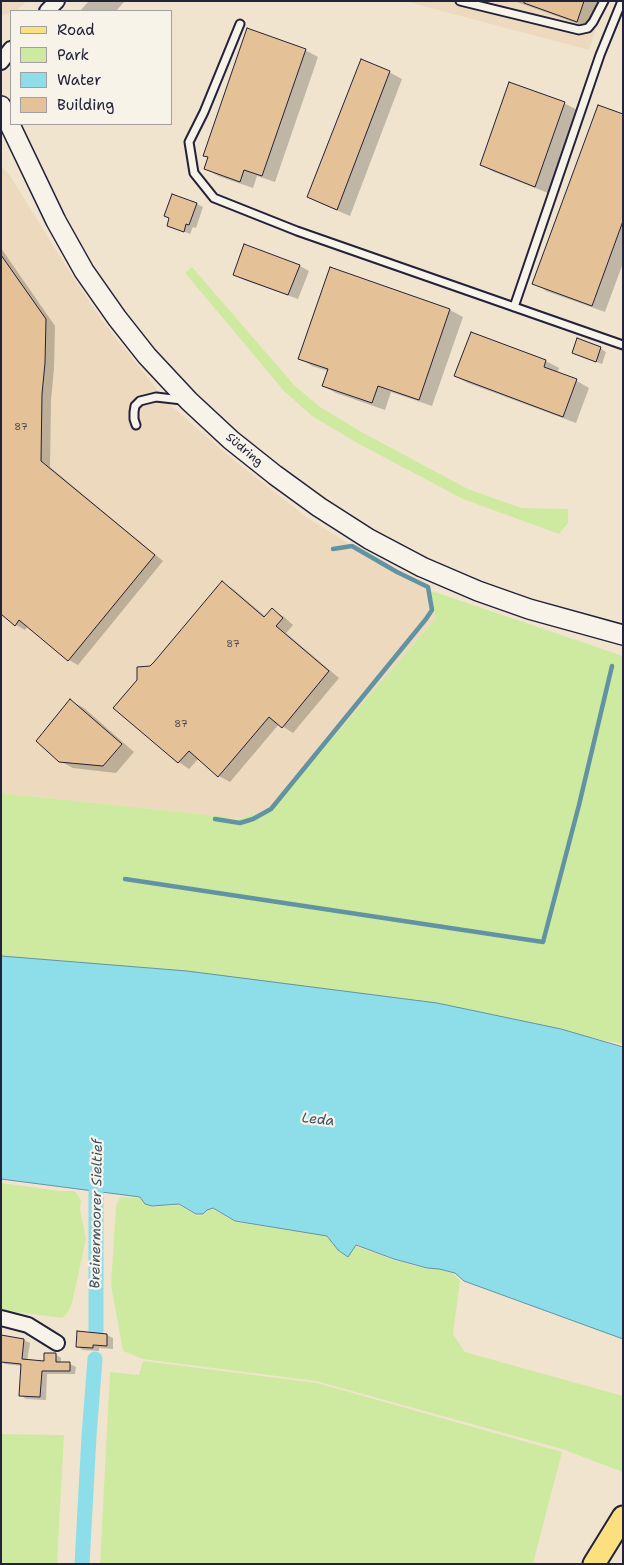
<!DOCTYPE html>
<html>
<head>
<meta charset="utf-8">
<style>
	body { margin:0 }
	#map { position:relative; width:624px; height:1565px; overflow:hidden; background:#f1e4cf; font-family:"Shantell Sans",sans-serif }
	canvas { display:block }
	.frame { position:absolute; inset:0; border:2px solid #22223b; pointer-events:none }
	.legend { position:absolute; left:10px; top:10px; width:162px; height:115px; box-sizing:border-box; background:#f7f3e8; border:1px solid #a29fa3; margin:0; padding:6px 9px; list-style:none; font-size:15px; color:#22223b }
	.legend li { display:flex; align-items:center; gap:10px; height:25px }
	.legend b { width:25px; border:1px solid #a29fa3 }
</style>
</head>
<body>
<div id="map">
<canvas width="624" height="1565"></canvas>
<div class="frame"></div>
<ul class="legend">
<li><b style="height:6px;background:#fce080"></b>Road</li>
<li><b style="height:14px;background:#ceeaa1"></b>Park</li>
<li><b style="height:14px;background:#8ddee8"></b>Water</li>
<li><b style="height:14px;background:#e4c196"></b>Building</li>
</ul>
</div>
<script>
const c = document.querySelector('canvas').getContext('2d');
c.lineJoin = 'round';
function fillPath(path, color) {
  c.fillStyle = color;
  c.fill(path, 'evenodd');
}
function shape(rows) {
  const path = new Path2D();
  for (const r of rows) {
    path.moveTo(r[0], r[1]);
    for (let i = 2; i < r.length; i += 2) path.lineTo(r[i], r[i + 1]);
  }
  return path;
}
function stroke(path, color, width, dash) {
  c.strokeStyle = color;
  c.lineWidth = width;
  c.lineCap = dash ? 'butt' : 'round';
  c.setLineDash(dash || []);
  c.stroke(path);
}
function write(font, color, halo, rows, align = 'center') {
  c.font = font + ' "Shantell Sans",sans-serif';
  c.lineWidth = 4.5;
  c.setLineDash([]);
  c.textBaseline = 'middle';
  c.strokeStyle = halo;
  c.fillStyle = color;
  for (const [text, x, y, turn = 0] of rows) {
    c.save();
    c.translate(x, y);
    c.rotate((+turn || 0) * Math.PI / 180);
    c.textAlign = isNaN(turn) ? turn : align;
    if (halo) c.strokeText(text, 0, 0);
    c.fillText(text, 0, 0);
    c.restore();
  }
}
fillPath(shape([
	[1,1,27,1,17,10,5,15,1,14],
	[404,1,605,1,589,50],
	[1,166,9,174,64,263,101,319,168,403,229,456,309,519,368,556,429,590,436,618,271,809,232,821,227,817,1,793]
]), '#eddabe');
fillPath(shape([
	[192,267,294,385,320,407,365,434,468,489,521,508,568,509,568,523,559,534,463,499,359,444,312,416,284,391,185,273],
	[429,590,623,656,623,1044,478,1015,1,967,1,793,228,817,232,821,271,809,436,618],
	[1,1183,61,1191,75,1191,81,1200,80,1209,86,1239,72,1303,67,1314,62,1318,1,1310],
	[120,1197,140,1198,145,1204,152,1207,179,1205,197,1216,204,1215,207,1210,213,1209,235,1222,327,1236,338,1250,348,1257,355,1246,394,1260,427,1269,439,1269,454,1274,460,1281,453,1334,465,1352,623,1396,623,1472,562,1449,316,1381,143,1359,123,1351,111,1285,116,1206],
	[143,1361,317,1383,562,1452,533,1564,100,1564,110,1372,139,1375],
	[1,1434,64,1435,57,1564,1,1564]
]), '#ceeaa1');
const water = shape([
	[1,956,187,971,437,1003,561,1029,623,1047,623,1339,464,1281,455,1273,439,1269,427,1268,394,1259,356,1245,348,1257,338,1250,327,1236,235,1221,213,1208,207,1210,203,1214,196,1214,179,1204,152,1206,145,1204,140,1197,1,1179,1,956]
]);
fillPath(water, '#8ddee8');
stroke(water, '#6293a3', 1);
fillPath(shape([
	[89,1,125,1,116,11,80,11],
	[514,1,599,1,590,28],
	[305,50,318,57,275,182,257,176,253,188,218,176,206,169,209,158],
	[389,72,402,79,350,216,322,204,309,197],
	[564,103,577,110,548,193,494,172,482,165],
	[623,115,623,263,605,312,546,291,534,283],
	[197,204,203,207,196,228,193,227,190,234,168,225],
	[1,248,55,326,54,369,51,400,50,467,163,561,78,665,69,660,28,626,25,630,16,625,1,613],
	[300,266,309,271,298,299,244,280,234,274],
	[331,268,450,310,463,317,432,406,391,392,385,410,336,393,323,386,328,371,312,366,299,358],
	[471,334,546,361,559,368,557,373,577,381,589,388,576,423,468,383,455,376],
	[600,348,606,352,602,364,580,356],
	[222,583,233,589,266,617,272,610,283,616,293,625,286,633,339,678,293,733,279,724,230,782,219,776,199,758,189,769,179,762,115,707],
	[71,701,84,708,134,752,116,773,73,768,60,761],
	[107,1335,113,1338,113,1349,99,1348,99,1351,83,1350,77,1346],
	[24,1340,30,1343,27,1361,45,1362,55,1354,61,1358,61,1363,70,1364,76,1367,75,1374,47,1374,46,1400,26,1399,20,1395,22,1366,5,1364,1,1362]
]), '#0003');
stroke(shape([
	[215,819,240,823,253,819,271,809,426,619,432,610,428,587,397,572,352,546,333,549],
	[125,879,543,942,579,805,612,666]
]), '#6293a3', 4.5);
stroke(shape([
	[96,1170,96,1331],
	[82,1564,89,1436,95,1359]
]), '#8ddee8', 15);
const building = shape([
	[524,1,584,1,577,22,524,3,524,1],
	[247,28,306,49,262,176,244,170,240,182,204,169,208,157,203,156,247,28],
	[361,59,390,71,337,210,307,197,361,59],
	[509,82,565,102,535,187,480,165,509,82],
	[598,105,623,114,623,221,592,306,532,284,598,105],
	[172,194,197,203,189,225,186,224,184,232,167,226,169,218,164,216,172,194],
	[244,244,300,265,288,295,233,275,244,244],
	[1,255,46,319,45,363,42,394,41,461,155,555,68,661,19,620,15,626,1,614,1,255],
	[330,267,450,309,419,400,378,386,372,403,322,386,328,369,298,359,330,267],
	[471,332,546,360,544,367,577,379,563,417,454,376,471,332],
	[577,338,601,347,596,362,572,353,577,338],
	[222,581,264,617,272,608,283,618,276,626,329,671,282,728,269,717,218,777,189,751,178,763,113,708,137,680,137,667,150,666,154,662,222,581],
	[70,699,122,744,103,766,59,762,36,741,70,699],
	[77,1331,107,1334,107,1346,93,1345,93,1348,76,1347,77,1331],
	[1,1335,24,1339,22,1359,44,1361,44,1353,56,1353,56,1362,70,1362,70,1371,42,1371,40,1397,19,1396,21,1364,1,1362,1,1335]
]);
fillPath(building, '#e4c196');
stroke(building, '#22223b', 1);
const lane = shape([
	[460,1,579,30,588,28,593,22,604,1],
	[240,24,204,112,189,142,194,173,214,198,297,231,623,345],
	[514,307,600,55,622,1],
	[136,425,134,419,134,412,135,406,140,401,156,397,182,400]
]);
const street = shape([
	[47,11,57,1],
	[1,62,11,49],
	[1,1318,28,1325,57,1343]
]);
const secondary = shape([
	[1,106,56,221,84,271,117,318,147,356,189,401,231,440,275,475,319,507,369,539,422,567,478,591,529,609,623,635]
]);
const primary = shape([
	[594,1564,623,1517]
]);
stroke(lane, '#22223b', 11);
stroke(street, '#22223b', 18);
stroke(secondary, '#22223b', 22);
stroke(primary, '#22223b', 25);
stroke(lane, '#f7f3e8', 7);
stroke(street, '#f7f3e8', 14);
stroke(secondary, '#f7f3e8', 19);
stroke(primary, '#fce080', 21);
write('10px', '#524a52', null, [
	["87",21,427],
	["87",233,644],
	["87",181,724]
]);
write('12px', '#22223b', '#f7f3e8', [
	["Südring",244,450,40]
]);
write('italic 14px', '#3d5166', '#f7f3e8', [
	["Leda",318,1120,6],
	["Breinermoorer Sieltief",97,1214,-89]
]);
</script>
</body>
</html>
